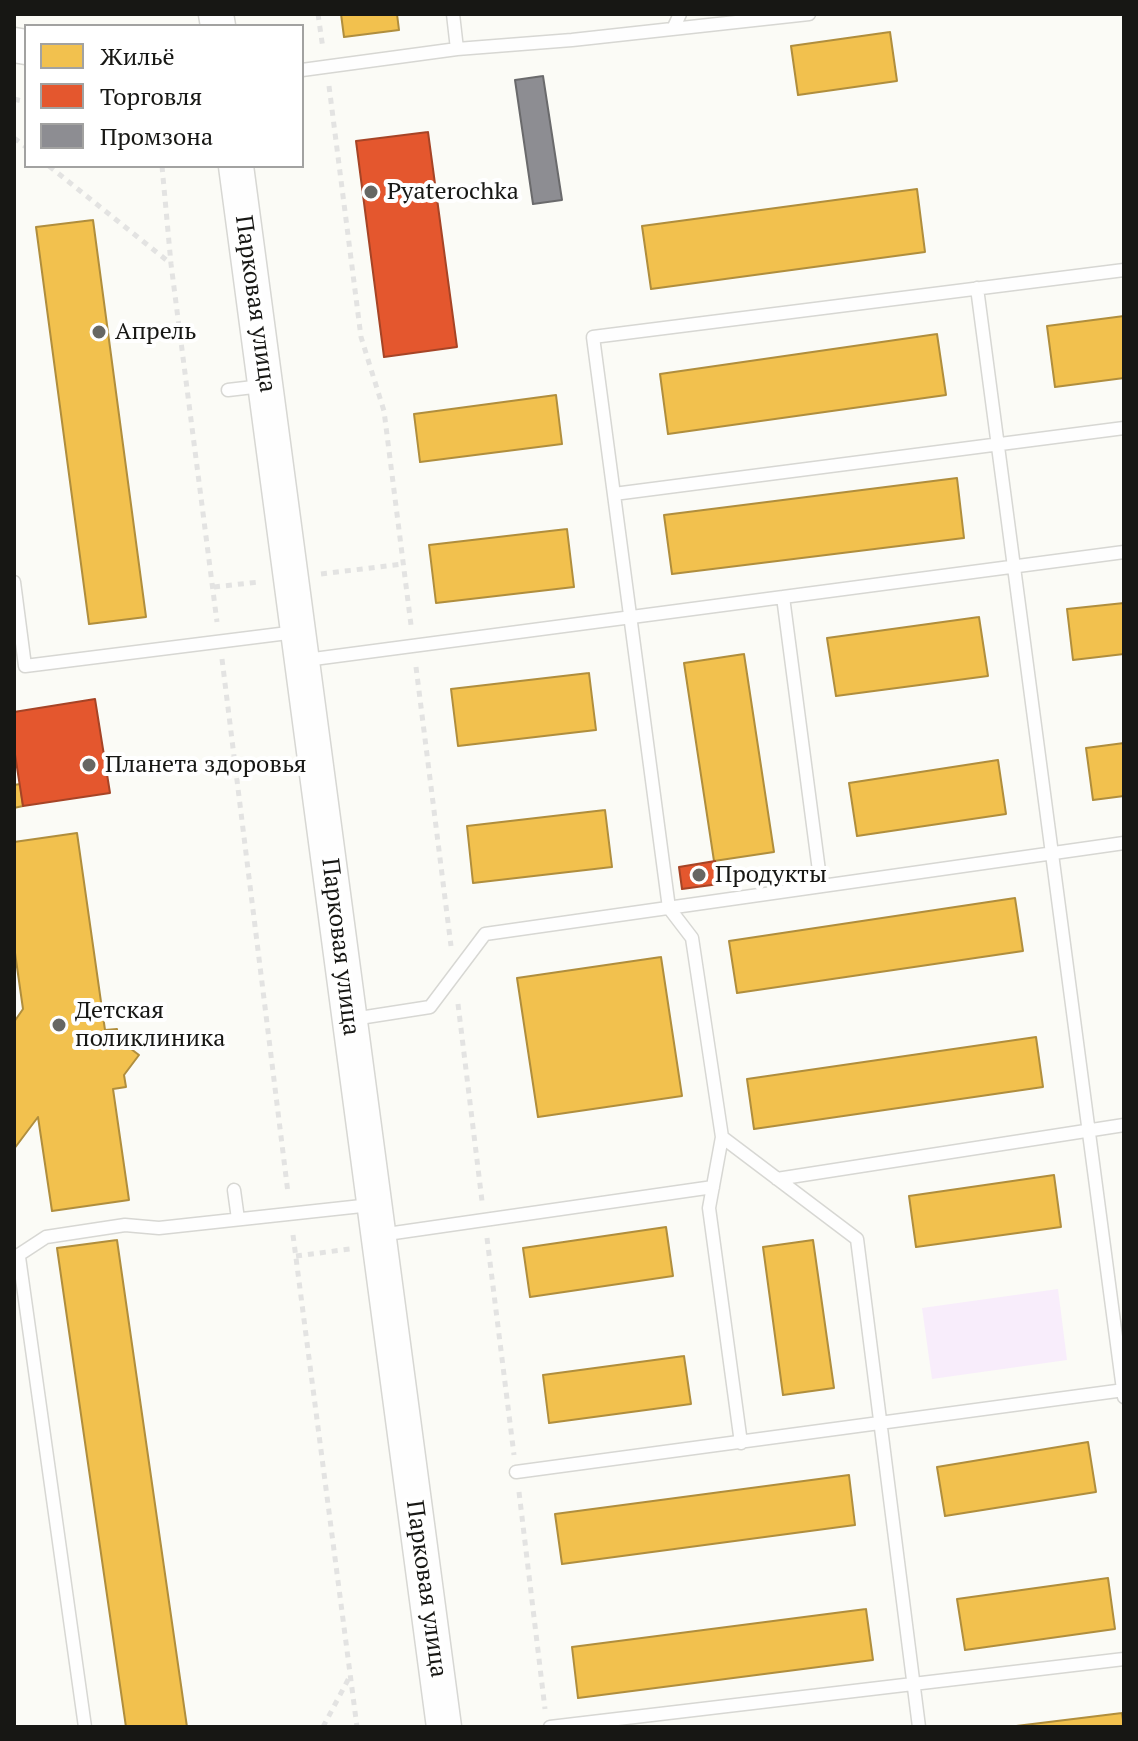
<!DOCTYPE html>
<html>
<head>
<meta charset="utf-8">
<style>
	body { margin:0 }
	#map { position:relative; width:1138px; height:1741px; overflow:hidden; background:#fbfbf6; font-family:"PT Serif",serif }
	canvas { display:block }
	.frame { position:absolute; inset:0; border:16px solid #171714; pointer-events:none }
	.legend { position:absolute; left:24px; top:24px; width:280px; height:144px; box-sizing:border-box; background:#fff; border:2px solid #a2a2a1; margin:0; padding:10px 14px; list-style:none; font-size:24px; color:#171714 }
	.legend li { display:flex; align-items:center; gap:16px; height:40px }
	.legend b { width:40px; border:2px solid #a2a2a1 }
</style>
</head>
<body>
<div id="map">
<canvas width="1138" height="1741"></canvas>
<div class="frame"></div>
<ul class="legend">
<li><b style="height:22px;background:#f2c14e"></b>Жильё</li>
<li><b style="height:22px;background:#e4572e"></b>Торговля</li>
<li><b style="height:22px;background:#8d8d92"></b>Промзона</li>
</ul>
</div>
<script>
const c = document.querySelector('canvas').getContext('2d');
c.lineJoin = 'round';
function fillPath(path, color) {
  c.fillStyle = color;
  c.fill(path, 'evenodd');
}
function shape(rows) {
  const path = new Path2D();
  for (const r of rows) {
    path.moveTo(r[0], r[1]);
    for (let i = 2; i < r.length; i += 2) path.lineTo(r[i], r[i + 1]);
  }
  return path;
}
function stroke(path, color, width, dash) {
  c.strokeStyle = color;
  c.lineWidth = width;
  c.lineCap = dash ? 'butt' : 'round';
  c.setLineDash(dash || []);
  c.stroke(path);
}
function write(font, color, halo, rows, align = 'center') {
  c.font = font + ' "PT Serif",serif';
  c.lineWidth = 8;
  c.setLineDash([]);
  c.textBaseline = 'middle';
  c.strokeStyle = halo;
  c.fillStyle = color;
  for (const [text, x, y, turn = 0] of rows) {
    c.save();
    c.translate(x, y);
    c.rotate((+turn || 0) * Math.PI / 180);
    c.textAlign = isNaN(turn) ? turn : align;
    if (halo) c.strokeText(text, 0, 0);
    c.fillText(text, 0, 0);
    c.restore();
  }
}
fillPath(shape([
	[1058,1289,1067,1360,932,1379,922,1308]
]), '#f8edfb');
const homes = shape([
	[341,14,397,14,399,30,344,37,341,14],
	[890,32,897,81,798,95,791,46,890,32],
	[917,189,925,252,651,289,642,226,917,189],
	[93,220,146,617,89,624,36,227,93,220],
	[1124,316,1124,378,1055,387,1047,326,1124,316],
	[937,334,946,395,668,434,660,374,937,334],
	[556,395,562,444,420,462,414,414,556,395],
	[957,478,964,538,672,574,664,515,957,478],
	[567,529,574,587,436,603,429,545,567,529],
	[1124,603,1124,654,1073,660,1067,609,1124,603],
	[979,617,988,676,836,696,827,638,979,617],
	[744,654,774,852,714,861,684,663,744,654],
	[589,673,596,730,458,746,451,689,589,673],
	[1124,743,1124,796,1093,800,1086,748,1124,743],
	[998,760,1006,814,857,836,849,783,998,760],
	[20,784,23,806,14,808,14,785,20,784],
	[605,810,612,867,473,883,467,826,605,810],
	[77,833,105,1030,117,1029,118,1039,139,1055,124,1075,126,1087,113,1089,129,1200,52,1211,38,1117,14,1149,14,1022,23,1009,14,946,14,842,77,833],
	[1015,898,1023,951,737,993,729,941,1015,898],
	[661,957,682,1096,538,1117,517,978,661,957],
	[1036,1037,1043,1087,754,1129,747,1079,1036,1037],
	[1054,1175,1061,1227,916,1247,909,1196,1054,1175],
	[666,1227,673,1276,530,1297,523,1248,666,1227],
	[117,1240,187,1727,126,1727,57,1248,117,1240],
	[813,1240,834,1388,783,1395,763,1247,813,1240],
	[684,1356,691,1404,549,1423,543,1375,684,1356],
	[1088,1442,1096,1492,945,1516,937,1467,1088,1442],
	[849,1475,855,1525,562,1564,555,1514,849,1475],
	[1108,1578,1115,1629,965,1650,957,1599,1108,1578],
	[866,1609,873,1660,578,1698,572,1647,866,1609],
	[1122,1713,1124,1727,1008,1727,1122,1713]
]);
fillPath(homes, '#f2c14e');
stroke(homes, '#b08e3d', 2);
const shops = shape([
	[428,132,457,347,384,357,356,141,428,132],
	[95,699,110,793,23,806,14,748,14,712,95,699],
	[715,861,719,884,682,889,679,867,715,861]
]);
fillPath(shops, '#e4572e');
stroke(shops, '#a64426', 2);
const industry = shape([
	[543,76,562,200,533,204,515,80,543,76]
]);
fillPath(industry, '#8d8d92');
stroke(industry, '#6a6a6c', 2);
const lane = shape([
	[673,29,680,14],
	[457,49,572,40,809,14],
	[302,70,457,49,453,14],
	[977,288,1124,1397],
	[228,390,262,386],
	[614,494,1124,428],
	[14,582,25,666,296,632],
	[783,597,821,886],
	[306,660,1124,552],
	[353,1019,430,1007,485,934,1124,843],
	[722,1137,709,1208,741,1443],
	[777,1179,1124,1125],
	[234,1190,238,1219],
	[380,1235,713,1187],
	[19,1257,85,1727],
	[14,1258,46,1237,125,1225,159,1228,371,1205],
	[516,1472,1124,1390],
	[550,1727,1124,1659],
	[919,1727,857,1239,722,1137,692,938,669,908,593,337,1124,270]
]);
const secondary = shape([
	[216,14,218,26],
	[14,45,26,47],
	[236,166,444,1727]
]);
stroke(lane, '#d7d7d3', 15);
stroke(secondary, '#d7d7d3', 37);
stroke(shape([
	[318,14,323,49],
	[329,86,361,337,384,411,411,625],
	[14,99,26,102],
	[14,138,26,147],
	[49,166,170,263],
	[162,166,171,264,217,622],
	[321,574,403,564],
	[214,587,259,582],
	[222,659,288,1193],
	[416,667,451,946],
	[458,1004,482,1201],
	[293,1235,357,1727],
	[487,1238,514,1455],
	[296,1256,350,1249],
	[519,1492,545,1709],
	[323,1727,350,1676]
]), '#e3e3e2', 5, [6, 6]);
stroke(lane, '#fefefe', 12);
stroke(secondary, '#fefefe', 34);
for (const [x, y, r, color] of [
	[371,192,8,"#676763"],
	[99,332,8,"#676763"],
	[89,765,8,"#676763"],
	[699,875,8,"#676763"],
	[59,1025,8,"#676763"]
]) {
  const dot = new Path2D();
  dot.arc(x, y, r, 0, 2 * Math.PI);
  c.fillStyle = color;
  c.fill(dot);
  stroke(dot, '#fff', 3);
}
write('24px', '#171714', '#fff', [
	["Pyaterochka",387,192],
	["Апрель",115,332],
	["Планета здоровья",105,765],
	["Продукты",715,875],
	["Детская",75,1011],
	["поликлиника",75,1039]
], 'left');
write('24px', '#171714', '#fff', [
	["Парковая улица",255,304,82],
	["Парковая улица",340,947,83],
	["Парковая улица",426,1589,82]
]);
</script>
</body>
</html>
